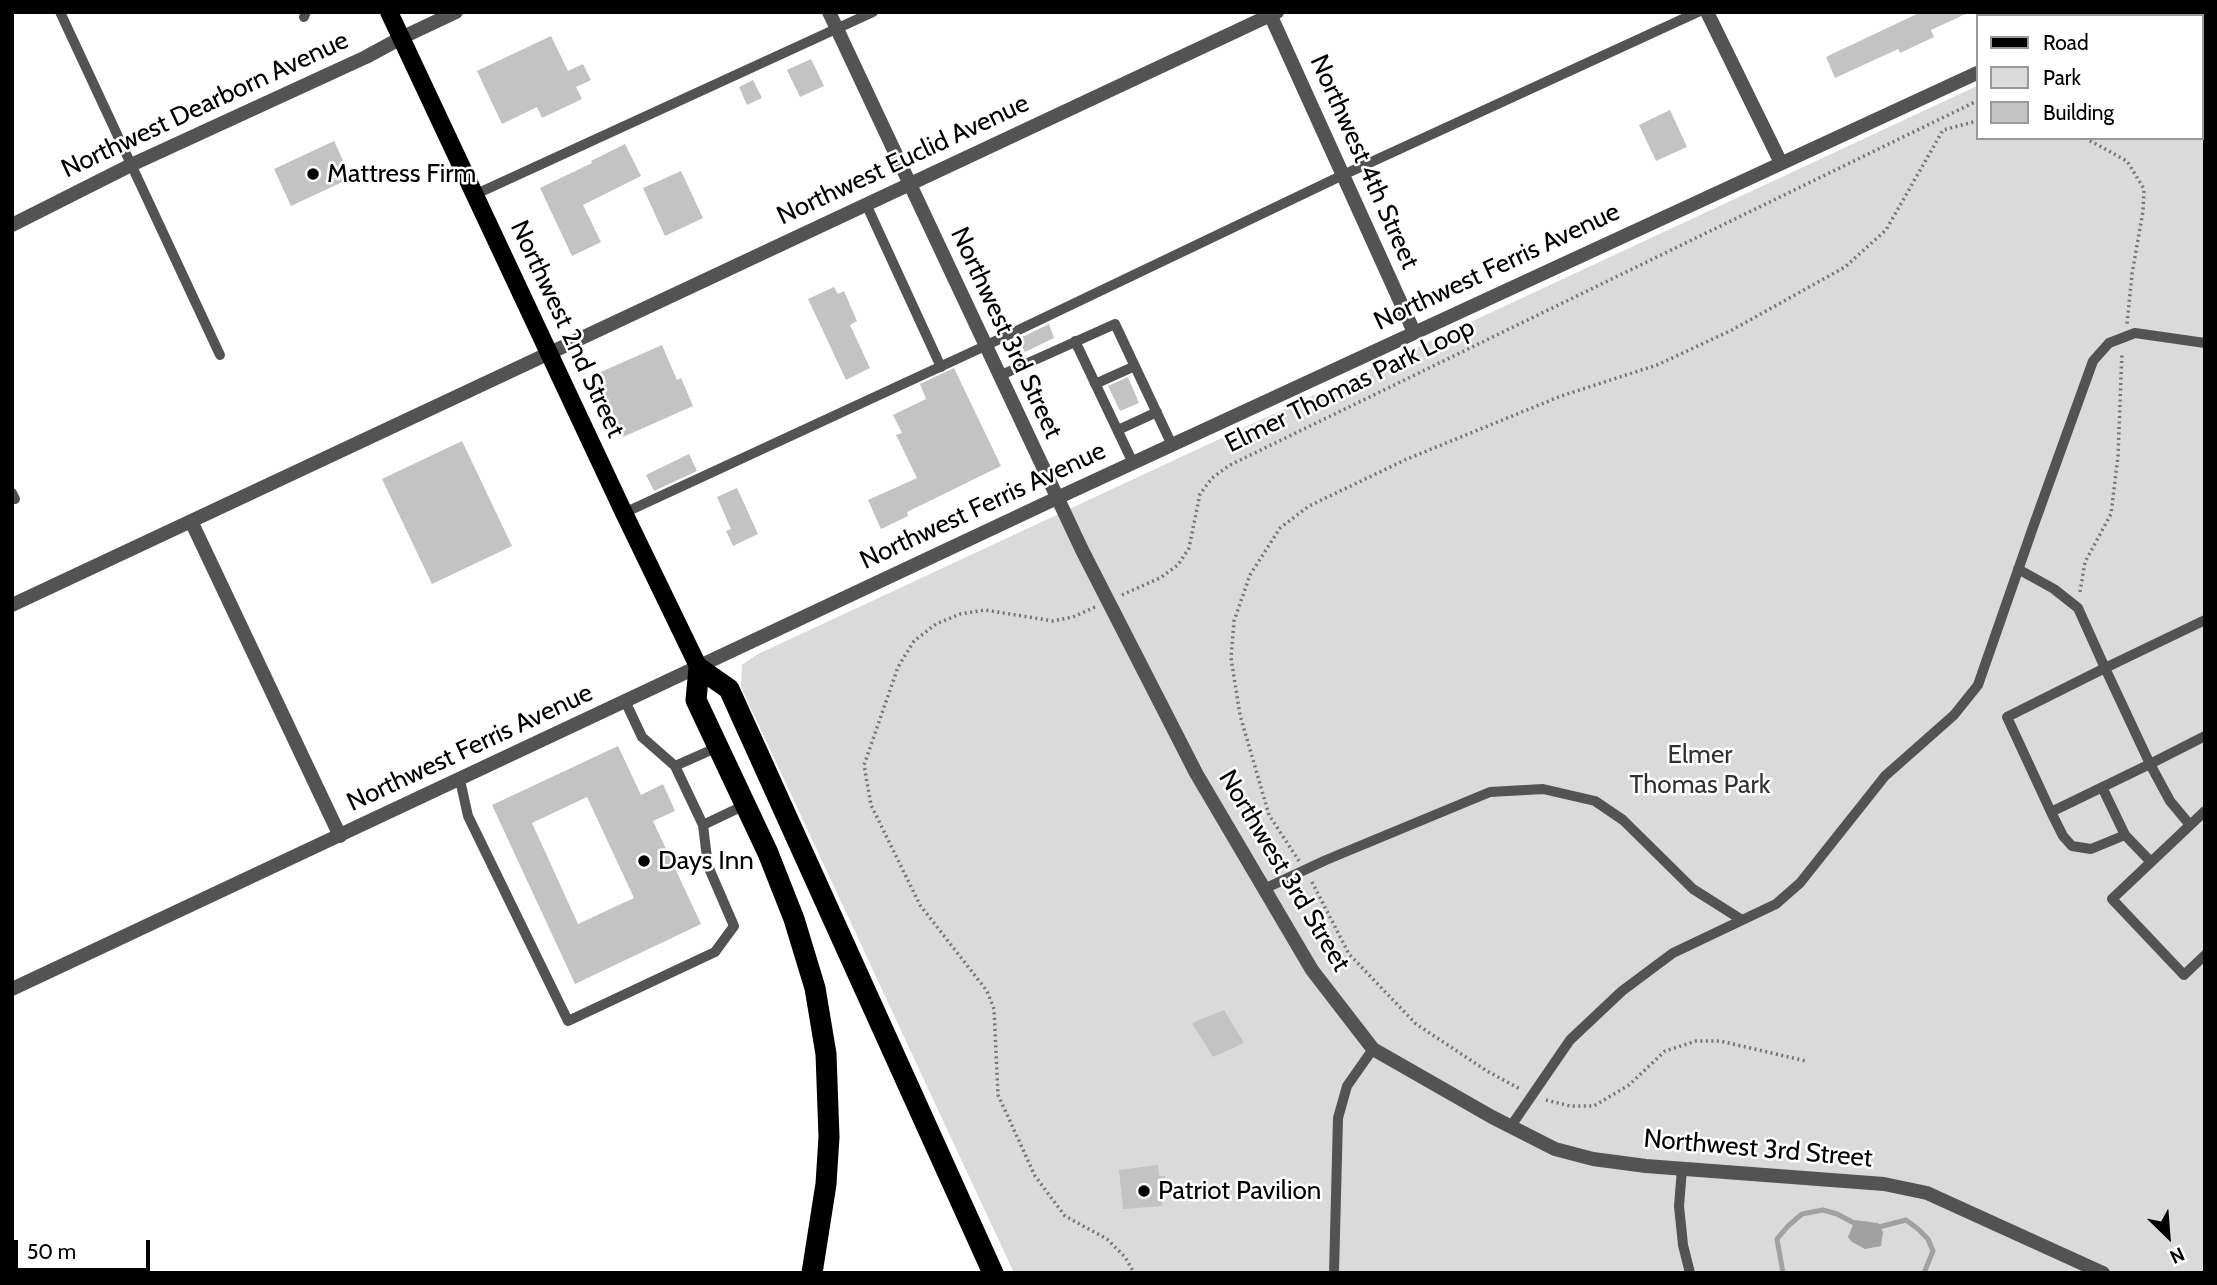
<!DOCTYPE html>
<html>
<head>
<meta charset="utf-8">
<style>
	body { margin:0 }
	#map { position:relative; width:2217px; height:1285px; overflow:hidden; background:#fff; font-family:Cabin,sans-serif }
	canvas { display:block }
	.frame { position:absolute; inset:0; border:14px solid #000; pointer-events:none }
	.legend { position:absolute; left:1976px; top:14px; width:228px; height:126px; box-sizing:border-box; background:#fff; border:2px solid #999; margin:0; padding:9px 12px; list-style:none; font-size:21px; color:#000 }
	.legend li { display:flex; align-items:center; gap:14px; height:35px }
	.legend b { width:35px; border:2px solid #999 }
	.north { position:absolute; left:2133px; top:1201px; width:70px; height:70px; -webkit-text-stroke:5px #fff; paint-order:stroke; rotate:155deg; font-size:19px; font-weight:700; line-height:28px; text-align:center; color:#000 }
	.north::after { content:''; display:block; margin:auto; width:24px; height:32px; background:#000; clip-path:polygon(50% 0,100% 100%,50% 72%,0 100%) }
	.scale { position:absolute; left:14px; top:1240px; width:136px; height:32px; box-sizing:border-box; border:4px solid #000; border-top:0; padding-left:9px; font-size:21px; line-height:24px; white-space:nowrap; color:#000; -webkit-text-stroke:5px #fff; paint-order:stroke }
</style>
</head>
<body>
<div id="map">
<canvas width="2217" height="1285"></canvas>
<div class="frame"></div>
<ul class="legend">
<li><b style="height:9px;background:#000"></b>Road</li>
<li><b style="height:19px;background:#dadada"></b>Park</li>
<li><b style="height:19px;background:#c3c3c3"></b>Building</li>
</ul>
<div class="north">N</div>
<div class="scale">50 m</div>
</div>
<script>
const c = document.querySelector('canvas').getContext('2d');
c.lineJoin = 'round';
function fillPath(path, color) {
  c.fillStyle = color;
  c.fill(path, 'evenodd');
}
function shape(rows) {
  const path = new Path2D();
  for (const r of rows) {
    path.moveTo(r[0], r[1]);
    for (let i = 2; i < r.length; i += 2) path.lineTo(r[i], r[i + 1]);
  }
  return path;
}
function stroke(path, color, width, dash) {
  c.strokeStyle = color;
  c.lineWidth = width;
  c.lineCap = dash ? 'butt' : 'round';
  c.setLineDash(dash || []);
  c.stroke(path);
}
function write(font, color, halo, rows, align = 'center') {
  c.font = font + ' Cabin,sans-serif';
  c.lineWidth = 5;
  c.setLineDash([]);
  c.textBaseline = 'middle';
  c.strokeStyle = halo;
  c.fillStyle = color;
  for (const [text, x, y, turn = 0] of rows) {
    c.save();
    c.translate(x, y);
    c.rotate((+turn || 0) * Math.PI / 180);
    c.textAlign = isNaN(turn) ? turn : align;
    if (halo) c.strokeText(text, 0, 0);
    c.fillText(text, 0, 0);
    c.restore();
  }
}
fillPath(shape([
	[2135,12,2205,12,2205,1273,1014,1273,741,687,742,665,756,655,1977,86,1977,138,2201,138,2201,16,2128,16]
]), '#dadada');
fillPath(shape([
	[1855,1220,1878,1223,1883,1232,1881,1246,1865,1249,1852,1242,1848,1237]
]), '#a1a1a1');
stroke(shape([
	[1875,1228,1906,1220,1918,1229,1928,1239,1933,1251,1924,1273],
	[1783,1273,1777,1239,1788,1226,1802,1214,1823,1210,1837,1214,1858,1225]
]), '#a1a1a1', 5);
fillPath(shape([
	[1921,12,1970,12,1931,30,1934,37,1900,53,1898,49,1835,78,1826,57],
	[551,36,568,71,583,64,591,80,576,87,582,99,542,118,537,107,502,124,477,71],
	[811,59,824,86,800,97,787,70],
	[753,80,762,98,747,105,739,87],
	[1670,110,1687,147,1656,161,1639,125],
	[334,141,351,178,291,206,274,169],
	[625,144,641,176,583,205,601,242,572,256,540,188,592,163,591,161],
	[681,171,703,218,665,236,643,188],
	[834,287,838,294,844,291,857,321,850,325,870,368,846,380,808,299],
	[1049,324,1054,338,1025,352,1018,339],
	[662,345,677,380,681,378,693,406,623,437,596,374],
	[954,368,1001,466,907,512,908,516,881,529,868,500,917,478,896,435,902,433,893,415,926,399,920,384],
	[1128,377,1139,403,1120,411,1108,386],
	[462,441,512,546,432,584,382,479],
	[689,454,697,471,654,491,646,475],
	[737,488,758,534,733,546,726,531,731,529,717,497],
	[618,746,641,795,663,784,675,811,653,821,701,924,575,984,492,805],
	[587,797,634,898,578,924,532,823],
	[1224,1010,1244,1043,1213,1057,1192,1023],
	[1158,1165,1159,1176,1165,1176,1169,1185,1168,1194,1162,1195,1162,1206,1123,1209,1119,1170]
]), '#c3c3c3');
stroke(shape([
	[2201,81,2205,79],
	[2085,138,2127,161,2144,189,2143,211,2132,274,2127,324],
	[2080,592,2085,562,2111,514,2118,456,2122,352],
	[1122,595,1160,578,1178,565,1189,548,1200,494,1212,478,1230,465,1977,101],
	[1095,607,1073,617,1053,621,985,610,960,614,936,624,914,641,898,667,864,765,871,805,920,905,987,991,994,1009,998,1095,1035,1176,1065,1216,1107,1239,1125,1257,1134,1273],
	[1299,861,1269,815,1240,715,1231,658,1234,621,1250,575,1280,528,1309,506,1407,459,1561,396,1657,365,1732,330,1845,267,1886,230,1943,130,1977,121],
	[1312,882,1349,954,1416,1024,1487,1071,1520,1089],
	[1546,1100,1570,1106,1594,1106,1629,1085,1665,1051,1696,1041,1720,1041,1806,1061]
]), '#757575', 3.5, [2, 3.5]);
stroke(shape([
	[60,12,220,355],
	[304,17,306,12],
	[474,195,873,12],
	[866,204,941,367],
	[1075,341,1133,463],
	[999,376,1115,324,1172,445],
	[1095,384,1135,366],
	[1118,430,1157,412],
	[12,493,15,499],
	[624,513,985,346,1343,175,1698,12],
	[2018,569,2054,589,2078,608,2105,668,2205,620],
	[675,766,718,747],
	[460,780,468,816,568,1021,715,952,734,926,708,866,703,825,675,766,642,737,626,703],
	[2102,787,2125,835,2151,862],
	[2205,811,2112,899,2184,975,2205,955],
	[2051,812,2063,836,2072,846,2091,849,2125,835],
	[703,825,745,805],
	[2190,825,2170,801,2150,764,2105,668,2007,717,2051,812,2150,764,2205,736],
	[1264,889,1326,860,1490,792,1543,789,1595,801,1623,820,1693,889,1742,920],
	[1511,1126,1570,1040,1622,991,1673,953,1776,904,1800,883,1885,776,1954,715,1978,685,2032,530,2093,361,2109,343,2135,333,2205,343],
	[1682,1169,1679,1206,1683,1245,1690,1273],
	[1334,1273,1338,1118,1347,1086,1373,1049]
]), '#535353', 10);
stroke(shape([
	[829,12,1082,550,1196,773,1312,970,1373,1049,1492,1117,1555,1149,1593,1159,1646,1166,1884,1184,1927,1193,2103,1273],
	[1269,12,1414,332],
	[1707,12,1781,163],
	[2155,12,2157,16],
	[2201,62,2205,60],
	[2201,120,2205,130],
	[12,225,131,165,366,57,401,38,456,12],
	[191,521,340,836],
	[12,605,1277,12]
]), '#535353', 14);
stroke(shape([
	[2105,16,2113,12],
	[12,989,1057,498,1977,73]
]), '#535353', 14);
stroke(shape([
	[389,12,624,513,699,668]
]), '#000', 18);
stroke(shape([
	[812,1273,826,1184,829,1137,826,1054,815,988,794,919,768,853,696,700,699,668,729,689,993,1273]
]), '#000', 21);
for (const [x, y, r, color] of [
	[313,174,7,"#000"],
	[644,861,7,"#000"],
	[1144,1191,7,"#000"]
]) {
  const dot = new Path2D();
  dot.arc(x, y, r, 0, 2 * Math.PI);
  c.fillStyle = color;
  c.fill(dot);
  stroke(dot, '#fff', 2.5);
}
write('26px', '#000', '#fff', [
	["Northwest Dearborn Avenue",205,105,-25],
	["Northwest Euclid Avenue",903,160,-25],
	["Northwest 4th Street",1364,162,66],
	["Northwest Ferris Avenue",1497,267,-25],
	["Northwest 2nd Street",567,329,65],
	["Northwest 3rd Street",1006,333,65],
	["Elmer Thomas Park Loop",1350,386,-26],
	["Northwest Ferris Avenue",983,506,-25],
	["Northwest Ferris Avenue",470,748,-25],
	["Northwest 3rd Street",1284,871,59],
	["Northwest 3rd Street",1758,1149,5]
]);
write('26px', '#000', '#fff', [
	["Mattress Firm",327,174],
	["Days Inn",658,861],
	["Patriot Pavilion",1158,1191]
], 'left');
write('26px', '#313131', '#fff', [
	["Elmer",1700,755],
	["Thomas Park",1700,785]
]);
</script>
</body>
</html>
